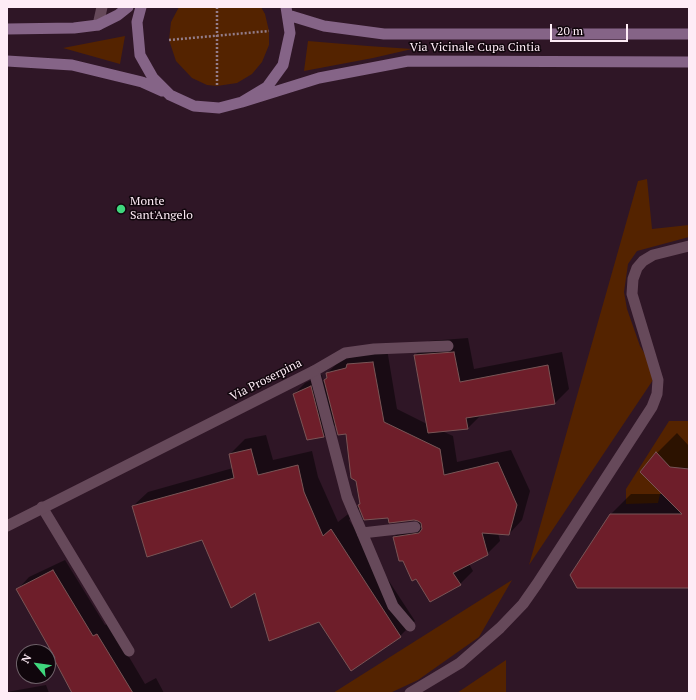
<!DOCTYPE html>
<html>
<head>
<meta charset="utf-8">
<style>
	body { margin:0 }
	#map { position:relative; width:696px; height:700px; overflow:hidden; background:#2f1626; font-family:"PT Serif",serif }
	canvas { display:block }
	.frame { position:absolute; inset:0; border:8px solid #feecf6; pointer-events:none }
	.north { position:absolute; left:16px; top:644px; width:40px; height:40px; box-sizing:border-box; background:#10060c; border:1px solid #6f626a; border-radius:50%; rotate:299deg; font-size:11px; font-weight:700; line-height:16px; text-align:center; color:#feecf6 }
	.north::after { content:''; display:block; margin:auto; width:14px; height:18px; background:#3fd77d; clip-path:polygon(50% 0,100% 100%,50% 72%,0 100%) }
	.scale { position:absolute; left:550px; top:24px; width:78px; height:18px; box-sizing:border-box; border:2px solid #feecf6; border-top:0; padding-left:5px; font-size:12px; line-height:14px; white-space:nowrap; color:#feecf6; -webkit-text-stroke:3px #10060c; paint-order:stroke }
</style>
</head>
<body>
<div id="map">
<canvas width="696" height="700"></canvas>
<div class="frame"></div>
<div class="north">N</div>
<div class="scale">20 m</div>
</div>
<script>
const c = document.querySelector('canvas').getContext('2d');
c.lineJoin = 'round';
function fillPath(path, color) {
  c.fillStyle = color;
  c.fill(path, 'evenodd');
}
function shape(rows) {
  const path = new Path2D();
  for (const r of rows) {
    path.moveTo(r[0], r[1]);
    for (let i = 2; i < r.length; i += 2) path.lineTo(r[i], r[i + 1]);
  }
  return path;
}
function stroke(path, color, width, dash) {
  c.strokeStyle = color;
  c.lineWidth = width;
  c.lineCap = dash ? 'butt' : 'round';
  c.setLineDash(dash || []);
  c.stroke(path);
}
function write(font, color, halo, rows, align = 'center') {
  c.font = font + ' "PT Serif",serif';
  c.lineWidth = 3;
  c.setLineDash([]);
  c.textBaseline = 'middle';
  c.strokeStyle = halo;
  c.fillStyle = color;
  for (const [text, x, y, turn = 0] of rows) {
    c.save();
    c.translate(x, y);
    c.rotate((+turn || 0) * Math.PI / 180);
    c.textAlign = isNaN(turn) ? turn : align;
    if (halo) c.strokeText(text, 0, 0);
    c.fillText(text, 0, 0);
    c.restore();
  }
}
fillPath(shape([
	[179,7,261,7,265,14,269,31,269,45,262,62,252,74,237,83,217,86,207,85,192,78,176,61,169,40,171,22],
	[125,36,120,64,63,48],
	[308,41,368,46,412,49,373,58,304,71],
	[647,179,652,229,689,225,689,237,637,251,628,264,624,292,627,309,640,346,657,374,529,565,638,181],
	[669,421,689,421,689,468,670,467,656,452,640,472,657,489,670,475,681,493,660,494,658,503,626,504,626,489],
	[512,580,479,637,418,680,390,693,333,693],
	[506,660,506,693,457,693]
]), '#542300');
fillPath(shape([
	[409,7,481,7,409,8],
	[468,338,474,369,562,352,569,389,555,403,481,415,468,428,442,431,453,436,457,462,511,450,530,491,522,520,509,534,498,533,500,541,487,554,469,564,473,571,460,584,417,577,404,560,400,560,394,537,407,524,421,522,419,520,388,517,360,508,349,520,415,621,400,636,320,621,255,591,203,539,133,506,148,492,233,468,230,454,245,439,266,435,273,460,312,451,318,477,338,522,361,504,347,433,336,424,324,436,294,394,305,383,322,375,323,382,328,377,327,373,341,360,387,349,397,409,427,424,415,355,429,341],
	[677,433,689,446,689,588,611,514,631,494,663,494,641,472,657,453],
	[65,560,105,625,109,623,145,684,156,678,164,693,73,693,56,658,18,589,29,577],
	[46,685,49,693,7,693,7,692]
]), '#0007');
const building = shape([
	[454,352,460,382,548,365,555,404,466,418,468,429,428,433,414,355,454,352],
	[373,362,384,422,440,449,444,475,498,462,517,505,509,535,482,533,488,555,453,573,461,585,430,602,416,579,412,581,403,561,399,561,393,537,419,533,422,529,421,523,418,521,414,520,389,523,388,518,364,520,358,505,360,504,356,481,351,478,346,434,338,435,324,380,327,378,326,373,346,368,347,364,373,362],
	[311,386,324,437,307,440,293,394,311,386],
	[251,449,258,475,298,465,304,492,323,536,331,529,401,637,351,671,319,622,269,641,255,593,231,608,202,540,147,557,132,506,234,478,229,454,251,449],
	[656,452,670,467,689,469,689,588,577,588,570,575,610,514,682,514,640,472,656,452],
	[53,570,93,636,97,634,133,693,72,693,54,659,55,658,16,589,53,570]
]);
fillPath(building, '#6e1e2a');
stroke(building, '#795556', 1);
stroke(shape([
	[217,7,217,86],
	[169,40,269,31]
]), '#937d8a', 2.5, [2, 2]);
stroke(shape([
	[98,25,102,7],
	[42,507,129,651],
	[362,533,415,527],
	[410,626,393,606,347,497,314,371,345,353,374,349,448,346],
	[410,693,460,663,500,628,523,604,537,584,652,407,657,394,658,380,632,294,633,279,637,268,643,261,653,255,689,246]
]), '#66495a', 11);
stroke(shape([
	[7,526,314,371]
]), '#66495a', 11);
stroke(shape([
	[141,7,137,22,140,55,153,78,170,95,194,106,219,108,242,102,267,87,283,65,290,33,286,7],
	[288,15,324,26,384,34,689,34],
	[7,29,74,28,98,25,118,15,128,7],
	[7,61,72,65,142,82,162,91],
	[242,102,319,78,408,61,689,62]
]), '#856487', 11);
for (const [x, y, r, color] of [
	[121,209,5,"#3fd77d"]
]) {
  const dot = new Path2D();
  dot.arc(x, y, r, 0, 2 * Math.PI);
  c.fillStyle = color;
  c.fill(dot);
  stroke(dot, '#10060c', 1.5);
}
write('12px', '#feecf6', '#10060c', [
	["Via Vicinale Cupa Cintia",475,48],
	["Via Proserpina",266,380,-27]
]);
write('12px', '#feecf6', '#10060c', [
	["Monte",130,202],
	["Sant'Angelo",130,216]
], 'left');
</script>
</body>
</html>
